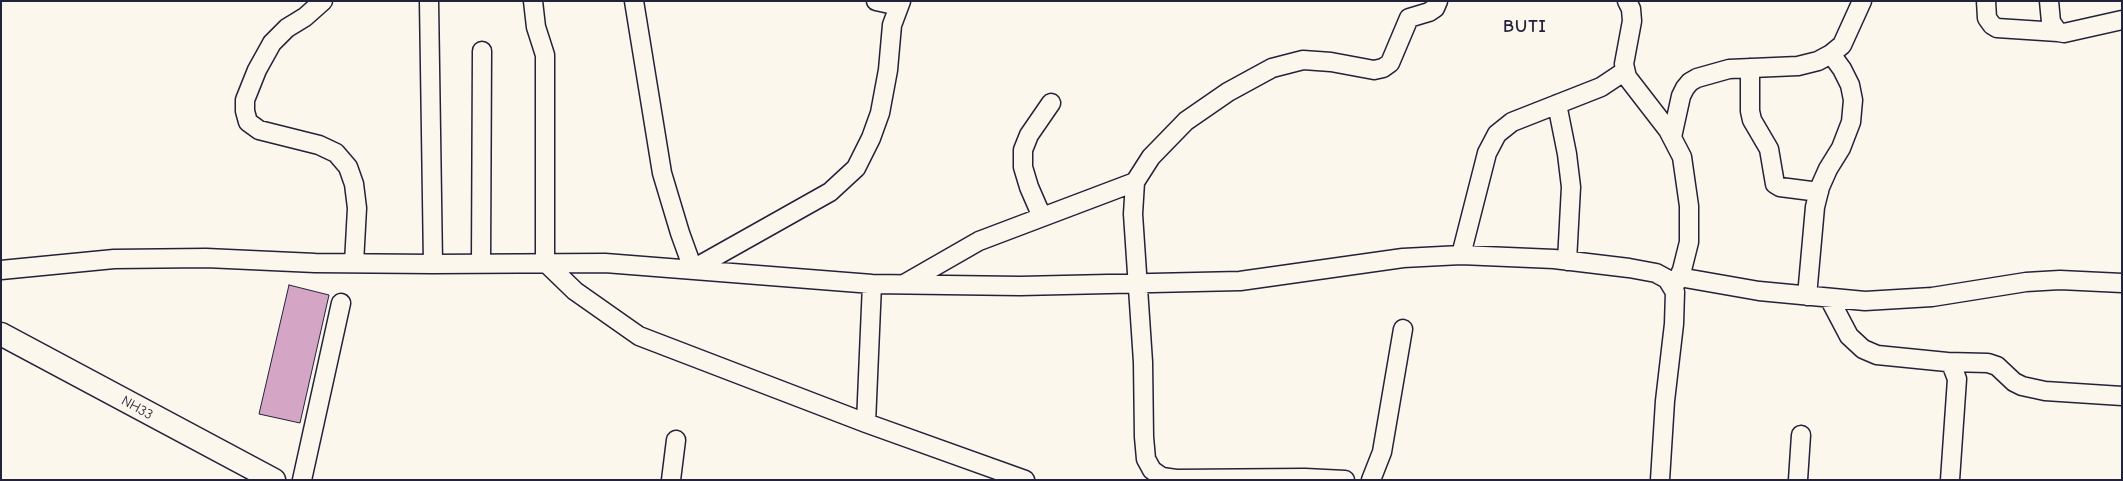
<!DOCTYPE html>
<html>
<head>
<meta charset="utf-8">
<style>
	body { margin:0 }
	#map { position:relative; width:2123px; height:481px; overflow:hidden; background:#fbf7ec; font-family:"Comic Neue",sans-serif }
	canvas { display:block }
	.frame { position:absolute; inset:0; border:2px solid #22223b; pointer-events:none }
</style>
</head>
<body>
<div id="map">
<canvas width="2123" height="481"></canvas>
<div class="frame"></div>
</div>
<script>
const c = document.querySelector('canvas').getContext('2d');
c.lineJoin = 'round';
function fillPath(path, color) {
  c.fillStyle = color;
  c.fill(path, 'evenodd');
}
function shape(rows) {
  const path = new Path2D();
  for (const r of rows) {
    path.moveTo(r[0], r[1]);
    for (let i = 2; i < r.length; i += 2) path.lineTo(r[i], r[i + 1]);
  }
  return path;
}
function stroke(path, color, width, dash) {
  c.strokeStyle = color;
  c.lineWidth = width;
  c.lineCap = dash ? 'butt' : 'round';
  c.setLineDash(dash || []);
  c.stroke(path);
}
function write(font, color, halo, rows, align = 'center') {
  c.font = font + ' "Comic Neue",sans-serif';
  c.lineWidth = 3.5;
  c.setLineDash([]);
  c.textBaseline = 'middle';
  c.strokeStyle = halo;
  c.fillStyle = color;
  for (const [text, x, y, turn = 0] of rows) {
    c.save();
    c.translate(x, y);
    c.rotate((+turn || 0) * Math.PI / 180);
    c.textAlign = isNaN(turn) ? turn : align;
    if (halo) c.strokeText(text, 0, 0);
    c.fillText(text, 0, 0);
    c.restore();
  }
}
const building = shape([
	[289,285,329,295,300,423,259,414,289,285]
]);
fillPath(building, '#d5a5c5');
stroke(building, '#22223b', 1);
const minor = shape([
	[323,1,305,17,287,28,272,43,257,70,245,100,245,111,248,122,259,130,319,145,336,153,348,167,354,184,357,208,354,263],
	[429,1,433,264],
	[533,1,536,27,545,55,545,262,575,291,639,336,866,423,1025,480],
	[634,1,662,173,680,233,693,269,830,192,856,168,871,138,880,113,888,70,892,25,901,1],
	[876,1,899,6],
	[1627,1,1631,9,1632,21,1624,64,1627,77,1668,130,1682,157,1689,206,1689,242,1682,270,1674,287],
	[1986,1,1987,18,1992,25,1997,28,2058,32],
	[2049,1,2051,22,2058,32,2064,33,2122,20],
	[1750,68,1750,111,1752,120,1769,149,1775,184,1780,187,1819,192],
	[1557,104,1567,154,1571,187,1567,261],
	[1672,137,1681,96,1685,88,1690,82,1697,78,1729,69,1798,66,1818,61,1831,54,1842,45,1862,1],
	[1042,217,1029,187,1023,167,1023,150,1029,135,1051,103],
	[1461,255,1487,153,1497,134,1512,122,1601,87,1625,71],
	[481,263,482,51],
	[1,270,114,259,206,258,315,263,433,264,605,263,872,284,1020,286,1240,281,1403,258,1461,255,1554,259,1629,268,1656,273,1667,279,1675,292,1674,324,1665,401,1660,480],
	[1679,277,1759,291,1865,301,1932,297,2026,282,2060,280,2122,283],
	[904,284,979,241,1135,182],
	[1807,296,1815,207,1820,187,1828,169,1841,148,1851,122,1853,100,1850,85,1842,69,1831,54],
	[1829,298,1849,336,1863,349,1877,355,1947,362,1952,366,1957,379,1950,480],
	[1947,362,1988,363,1997,366,2014,382,2022,386,2045,391,2122,396],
	[866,423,872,284],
	[302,480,341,303],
	[671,480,676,440],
	[1345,480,1305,478,1176,479,1162,477,1152,470,1146,459,1144,437,1143,362,1133,214,1135,182,1151,157,1186,121,1228,92,1272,68,1303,60,1331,62,1374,70,1383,68,1390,63,1409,18,1429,12,1435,8,1438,1],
	[1371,480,1382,452,1403,329],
	[1798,480,1801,435]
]);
const major = shape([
	[1,334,274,480]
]);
stroke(minor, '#22223b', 21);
stroke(major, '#22223b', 25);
stroke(minor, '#fbf7ec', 18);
stroke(major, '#fbf7ec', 22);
write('14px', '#22223b', '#fbf7ec', [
	["NH33",137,408,29]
]);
c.letterSpacing = '1px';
write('bold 18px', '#22223b', '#fbf7ec', [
	["BUTI",1525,27]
]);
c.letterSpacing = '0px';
</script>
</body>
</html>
